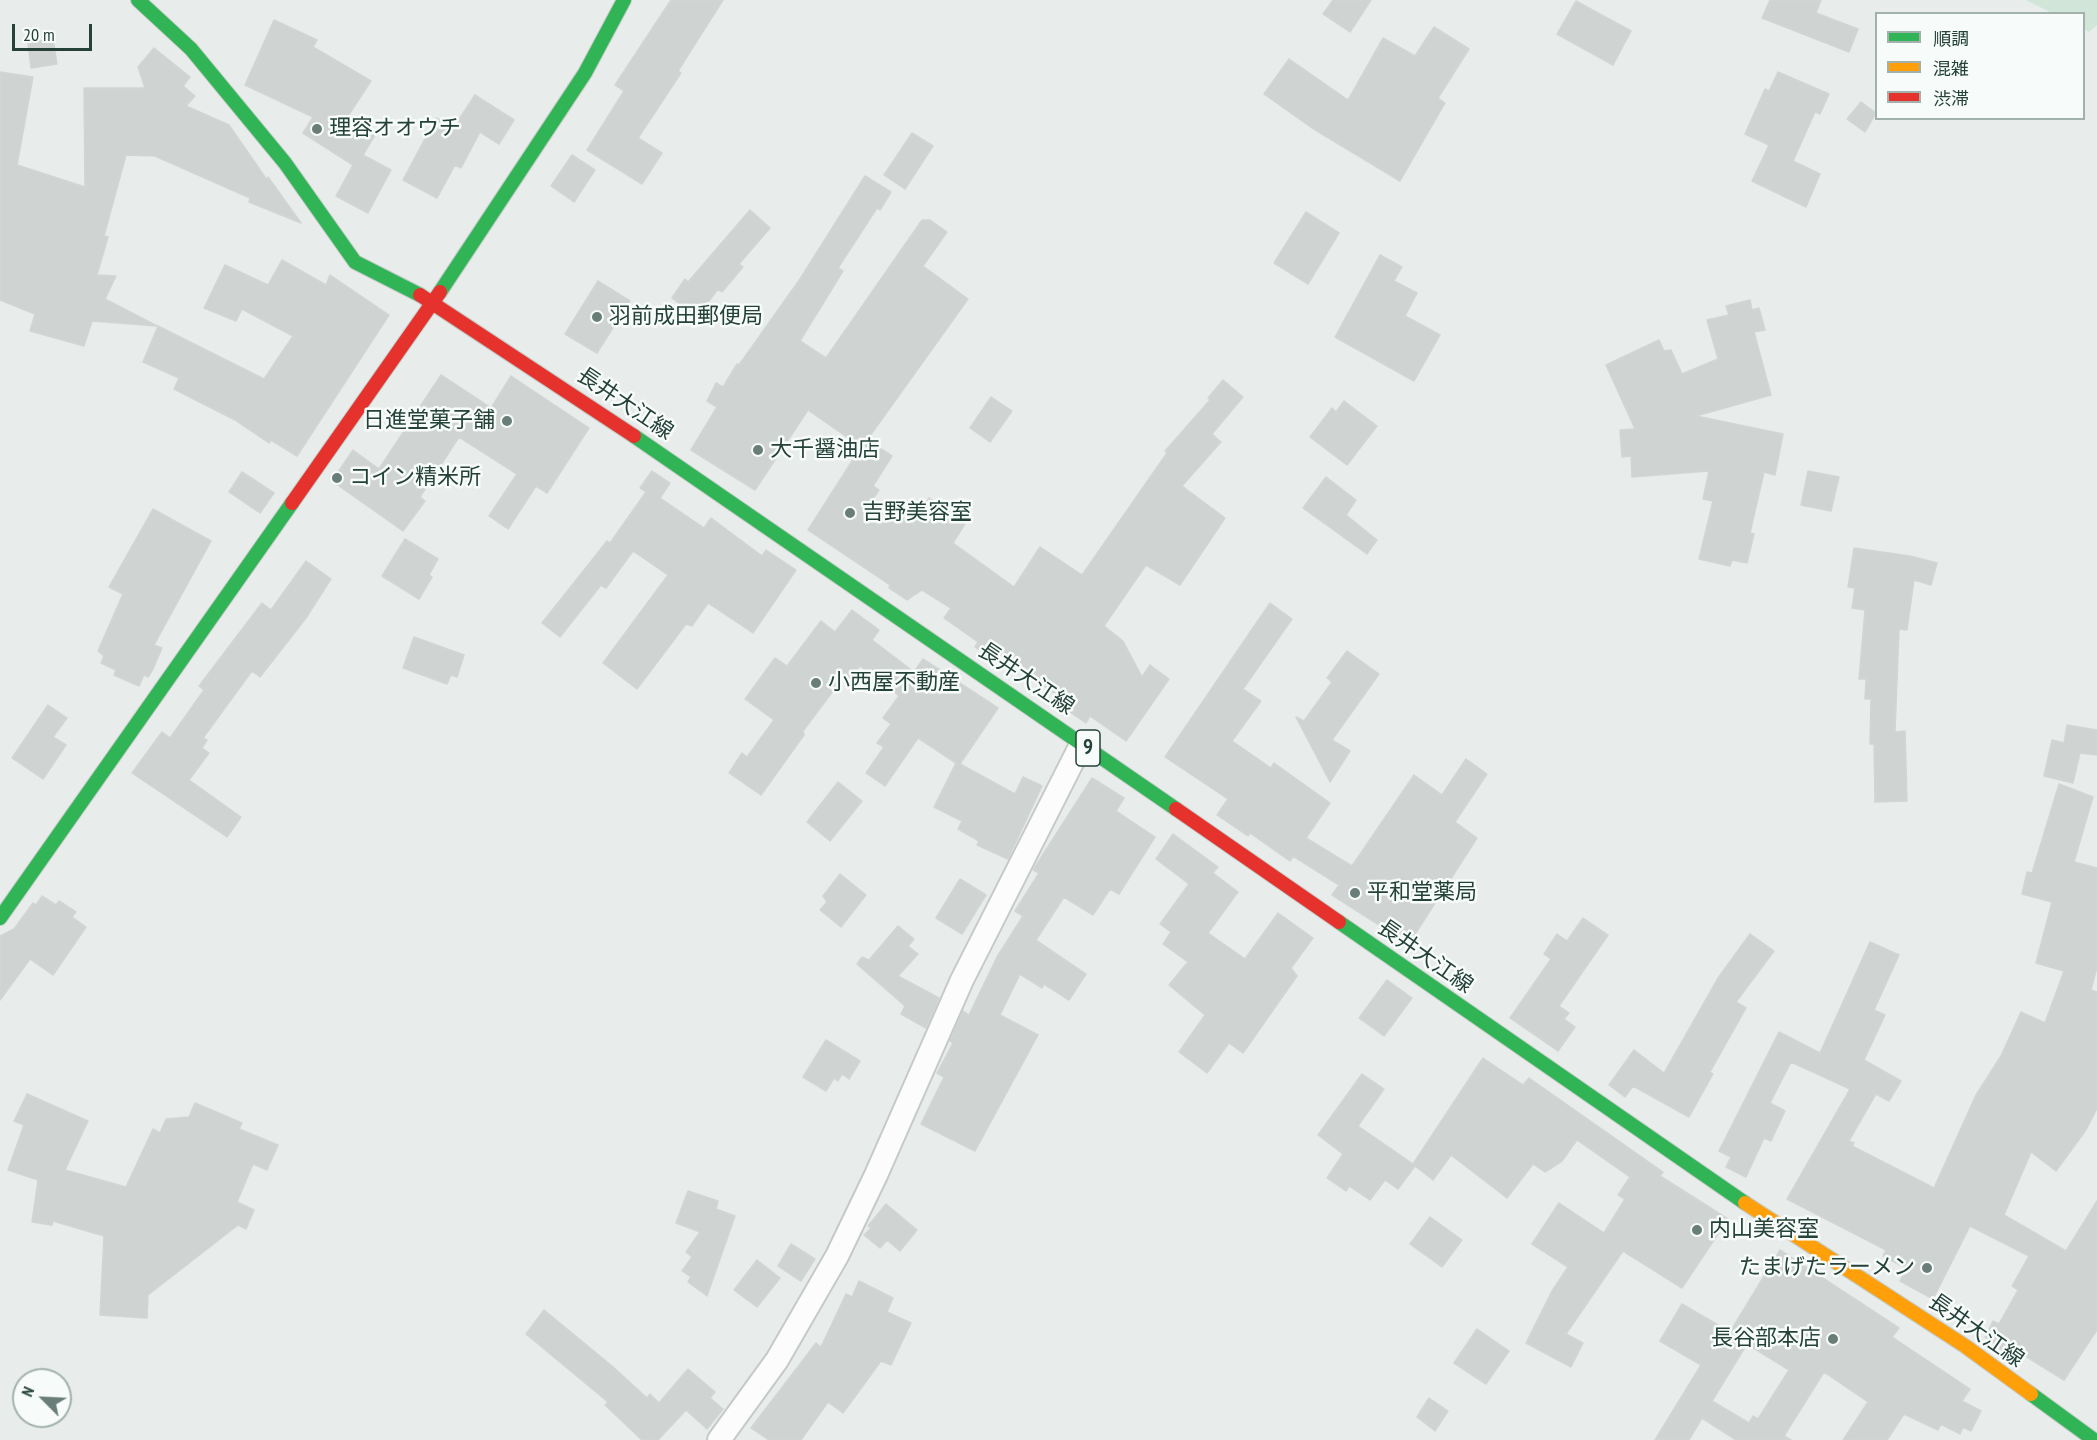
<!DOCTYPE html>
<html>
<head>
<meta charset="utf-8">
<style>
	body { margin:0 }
	#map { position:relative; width:2097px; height:1440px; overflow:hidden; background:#e8edeb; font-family:"PT Sans Narrow","Noto Sans JP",sans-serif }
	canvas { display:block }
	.legend { position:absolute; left:1875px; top:12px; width:210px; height:108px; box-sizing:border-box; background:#f7fbf9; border:2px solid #a3b1ad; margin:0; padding:8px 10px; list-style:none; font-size:18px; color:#24423a }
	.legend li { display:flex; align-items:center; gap:12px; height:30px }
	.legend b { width:30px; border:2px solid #a3b1ad }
	.north { position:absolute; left:12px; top:1368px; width:60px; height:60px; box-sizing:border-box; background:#f7fbf9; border:2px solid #a3b1ad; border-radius:50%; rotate:294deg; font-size:16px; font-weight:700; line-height:24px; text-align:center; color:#24423a }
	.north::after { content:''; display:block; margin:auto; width:21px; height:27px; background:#697e78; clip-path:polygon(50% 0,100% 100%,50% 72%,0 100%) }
	.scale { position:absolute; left:12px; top:24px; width:80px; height:27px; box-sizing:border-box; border:3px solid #24423a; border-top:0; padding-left:8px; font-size:18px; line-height:21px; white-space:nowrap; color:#24423a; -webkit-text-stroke:4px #f7fbf9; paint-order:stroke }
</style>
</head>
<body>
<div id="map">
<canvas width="2097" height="1440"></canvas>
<ul class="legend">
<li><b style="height:8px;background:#30b455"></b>順調</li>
<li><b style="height:8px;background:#ff9f0a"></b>混雑</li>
<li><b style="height:8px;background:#e5322d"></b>渋滞</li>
</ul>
<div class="north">N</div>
<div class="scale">20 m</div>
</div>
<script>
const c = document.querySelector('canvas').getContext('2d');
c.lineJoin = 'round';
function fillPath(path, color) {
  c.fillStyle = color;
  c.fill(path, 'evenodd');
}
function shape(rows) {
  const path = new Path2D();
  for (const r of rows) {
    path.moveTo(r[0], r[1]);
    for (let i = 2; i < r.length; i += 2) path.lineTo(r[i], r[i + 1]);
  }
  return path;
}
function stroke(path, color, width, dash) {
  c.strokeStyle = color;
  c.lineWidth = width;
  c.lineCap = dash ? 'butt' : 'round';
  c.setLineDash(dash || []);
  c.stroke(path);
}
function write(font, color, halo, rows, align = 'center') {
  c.font = font + ' "PT Sans Narrow","Noto Sans JP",sans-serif';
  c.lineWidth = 5;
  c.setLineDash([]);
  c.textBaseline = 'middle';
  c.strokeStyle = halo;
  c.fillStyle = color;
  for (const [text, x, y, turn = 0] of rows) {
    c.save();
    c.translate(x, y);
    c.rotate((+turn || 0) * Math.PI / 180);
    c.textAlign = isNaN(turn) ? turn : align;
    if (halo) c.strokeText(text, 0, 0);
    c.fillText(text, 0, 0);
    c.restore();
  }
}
fillPath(shape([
	[2026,0,2097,0,2097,25,2089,32,2084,29,2084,14,2052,13]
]), '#d1e6d8');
const building = shape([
	[671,0,723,0,678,71,681,73,638,138,662,153,642,184,587,150,624,91,615,85,671,0],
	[1333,0,1371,0,1350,32,1323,14,1333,0],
	[1770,0,1821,0,1816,13,1858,29,1849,52,1762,18,1770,0],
	[1576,1,1631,31,1613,65,1557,34,1576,1],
	[274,20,317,40,313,47,371,81,346,119,375,135,363,155,391,170,368,213,336,196,353,165,303,133,313,117,245,85,274,20],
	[1434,27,1469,49,1438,98,1445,103,1400,181,1312,128,1264,94,1289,59,1348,100,1383,38,1415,56,1434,27],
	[53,39,57,64,31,68,28,43,53,39],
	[154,48,190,77,183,86,195,96,186,106,229,125,267,180,268,177,301,223,249,202,250,198,155,156,126,155,104,236,108,237,97,275,116,276,105,299,157,326,92,321,84,346,30,331,35,314,0,300,0,72,33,77,17,165,85,187,84,88,145,88,138,67,154,48],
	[1778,72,1829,94,1820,114,1815,112,1793,161,1820,174,1806,207,1752,181,1769,145,1745,134,1765,89,1769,91,1778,72],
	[475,95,514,120,499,144,480,132,461,168,455,165,437,198,403,180,436,118,454,127,475,95],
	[1861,102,1876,113,1865,132,1847,119,1861,102],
	[912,133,933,146,905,189,884,175,912,133],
	[572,155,595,170,574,202,551,186,572,155],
	[865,176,891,192,880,210,877,208,838,268,843,271,800,341,826,358,922,220,930,220,947,232,923,266,968,299,867,440,892,456,873,486,879,490,873,499,913,524,929,498,966,522,953,543,1014,587,1040,547,1082,575,1167,453,1165,451,1210,400,1208,398,1223,380,1243,397,1212,434,1221,442,1182,486,1225,518,1180,585,1146,565,1104,626,1123,641,1142,677,1150,665,1169,679,1126,741,1090,716,1086,723,1061,706,1065,701,998,653,993,659,975,647,978,642,944,618,951,608,922,590,907,600,889,588,890,585,808,530,861,447,808,410,755,490,691,450,717,407,707,401,716,383,723,387,737,364,739,365,800,279,865,176],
	[750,210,770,228,739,264,743,267,722,292,718,289,697,317,672,298,685,279,688,282,750,210],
	[1306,212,1339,233,1308,284,1274,263,1306,212],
	[1380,255,1402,267,1394,281,1417,293,1405,316,1440,335,1414,381,1335,337,1380,255],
	[282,260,326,285,330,275,389,315,297,456,271,440,269,443,235,420,174,389,179,378,143,362,158,326,264,379,293,336,242,309,236,321,204,308,225,265,268,285,282,260],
	[598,281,630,301,597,353,565,334,598,281],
	[1750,300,1752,310,1759,308,1765,330,1754,332,1771,395,1696,416,1783,434,1775,475,1764,472,1750,533,1754,534,1747,563,1732,560,1730,566,1699,559,1713,501,1703,499,1709,471,1632,477,1631,456,1622,457,1620,430,1635,429,1606,365,1659,340,1664,351,1671,350,1682,374,1718,359,1707,320,1729,315,1726,306,1750,300],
	[441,375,491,408,511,376,589,428,547,493,536,486,508,529,489,516,517,474,459,437,420,497,425,501,403,531,332,481,353,450,379,469,441,375],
	[991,397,1012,411,990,442,970,428,991,397],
	[1344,401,1377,426,1347,465,1310,437,1332,408,1336,412,1344,401],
	[652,471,670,483,660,498,704,528,711,518,762,556,766,550,796,570,753,633,708,603,692,626,686,624,637,689,603,663,668,575,633,551,606,588,601,585,560,637,542,623,607,541,610,543,646,492,640,488,652,471],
	[1808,471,1839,477,1831,511,1801,505,1808,471],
	[242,472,274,493,260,513,229,492,242,472],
	[1326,477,1356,500,1346,515,1377,540,1367,554,1303,508,1326,477],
	[153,509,211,541,154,645,162,648,153,669,148,677,144,675,139,686,114,675,116,670,101,663,104,656,98,651,123,594,109,587,153,509],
	[405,539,438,559,429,575,432,577,419,599,382,576,405,539],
	[1854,548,1910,556,1937,563,1931,585,1914,580,1907,630,1899,629,1895,732,1905,731,1907,801,1875,802,1874,744,1870,744,1871,699,1865,699,1866,679,1859,679,1865,610,1852,608,1855,588,1848,587,1854,548],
	[306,561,331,579,306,618,260,677,252,671,203,738,207,740,202,748,209,753,189,780,241,817,227,837,132,773,162,732,170,738,204,690,199,686,262,603,271,610,306,561],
	[1270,603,1292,619,1243,689,1261,701,1232,741,1271,768,1274,763,1330,803,1306,838,1352,866,1414,775,1442,795,1466,759,1487,774,1455,822,1477,838,1410,942,1399,935,1398,937,1332,895,1339,885,1293,856,1290,861,1250,833,1248,836,1217,815,1228,799,1165,757,1270,603],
	[852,610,879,630,872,640,914,672,923,659,998,708,960,764,1015,794,1023,777,1042,786,1008,859,977,845,979,841,958,829,962,821,934,807,956,763,918,738,885,786,866,773,884,747,877,743,891,724,883,718,899,696,860,666,850,679,845,675,803,731,804,735,761,795,729,773,742,753,747,757,774,720,745,699,775,658,787,666,821,621,835,632,852,610],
	[414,637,464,655,457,677,451,675,447,684,403,668,414,637],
	[1347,651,1379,674,1332,740,1350,751,1330,782,1296,717,1304,721,1332,682,1327,678,1347,651],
	[48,705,67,718,53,737,66,745,43,779,12,758,48,705],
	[2067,725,2097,730,2097,755,2080,753,2073,783,2044,776,2052,740,2064,743,2067,725],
	[1092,778,1124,798,1116,811,1155,837,1119,894,1110,889,1093,915,1064,897,1036,940,1086,974,1069,1000,1044,984,1042,988,1020,974,1000,1015,1038,1035,975,1151,921,1124,944,1077,937,1073,953,1043,950,1041,963,1011,969,1015,997,957,1023,916,1015,911,1039,873,1033,870,1092,778],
	[838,782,862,801,830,841,807,822,838,782],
	[2059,784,2093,797,2074,862,2097,868,2097,967,2091,990,2097,992,2097,1108,2086,1130,2056,1171,2031,1152,2004,1215,2066,1251,2097,1201,2097,1330,2064,1380,2009,1346,2006,1353,1985,1337,1993,1321,1999,1324,2018,1290,2012,1286,2029,1256,1970,1226,1933,1299,1900,1281,1906,1268,1883,1256,1886,1250,1787,1199,1850,1089,1791,1062,1770,1103,1785,1111,1771,1141,1764,1138,1746,1177,1726,1167,1731,1157,1719,1151,1779,1032,1820,1053,1870,942,1899,955,1874,1010,1885,1015,1864,1060,1901,1081,1889,1101,1876,1094,1849,1141,1854,1143,1852,1146,1934,1188,1976,1095,2001,1056,2021,1012,2045,1023,2064,971,2036,963,2052,902,2022,894,2027,872,2032,873,2059,784],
	[1173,834,1218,867,1213,873,1238,892,1208,933,1245,959,1278,913,1313,938,1291,968,1297,976,1243,1053,1229,1043,1207,1073,1179,1052,1205,1015,1169,985,1188,962,1163,944,1171,932,1160,924,1189,884,1156,859,1173,834],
	[840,874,866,895,841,927,820,910,827,902,823,896,840,874],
	[960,879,986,895,962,934,936,918,960,879],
	[42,896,56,905,59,901,76,912,72,917,86,927,53,975,30,959,0,1000,0,936,14,929,33,903,36,905,42,896],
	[1583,918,1608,935,1559,1006,1569,1013,1564,1019,1575,1027,1558,1051,1510,1018,1551,959,1544,954,1557,934,1567,941,1583,918],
	[898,926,914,939,908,946,918,954,898,976,939,998,926,1028,901,1014,905,1006,857,964,862,957,869,960,898,926],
	[1750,934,1774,951,1736,1002,1746,1008,1710,1072,1713,1074,1689,1117,1633,1086,1625,1097,1609,1085,1634,1050,1664,1073,1718,978,1750,934],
	[1387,980,1412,998,1384,1036,1359,1018,1387,980],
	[826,1040,860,1061,849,1079,842,1074,838,1081,834,1078,826,1091,803,1077,826,1040],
	[1483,1058,1523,1085,1529,1078,1663,1172,1660,1176,1728,1219,1682,1288,1623,1251,1566,1334,1583,1343,1571,1367,1526,1343,1552,1291,1568,1267,1532,1244,1559,1203,1604,1233,1625,1199,1618,1195,1630,1177,1577,1140,1562,1161,1545,1172,1533,1164,1507,1198,1451,1155,1433,1180,1415,1166,1398,1189,1385,1180,1370,1200,1349,1186,1346,1191,1327,1178,1343,1154,1318,1135,1362,1074,1384,1089,1358,1126,1413,1164,1483,1058],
	[27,1094,88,1121,65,1170,126,1187,153,1129,160,1133,166,1119,189,1117,195,1103,242,1123,239,1129,278,1145,267,1170,253,1164,237,1202,254,1210,246,1229,238,1225,148,1295,147,1318,100,1315,104,1236,53,1221,52,1225,32,1222,38,1180,8,1170,24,1125,14,1121,27,1094],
	[688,1191,718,1201,716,1209,735,1216,707,1296,688,1282,691,1277,682,1271,692,1257,686,1252,700,1232,676,1223,688,1191],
	[886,1204,917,1230,900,1251,887,1240,880,1248,864,1235,871,1228,868,1226,886,1204],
	[1430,1217,1462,1240,1442,1267,1410,1244,1430,1217],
	[791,1244,815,1259,801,1281,778,1266,791,1244],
	[1780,1250,1899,1328,1892,1337,1970,1389,1962,1401,1981,1411,1971,1431,1963,1427,1960,1434,1941,1424,1938,1430,1904,1414,1887,1440,1843,1440,1868,1402,1824,1372,1784,1436,1791,1440,1736,1440,1702,1418,1689,1440,1655,1440,1701,1365,1660,1341,1682,1304,1730,1332,1780,1250],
	[1747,1344,1789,1370,1758,1419,1753,1416,1749,1423,1712,1401,1747,1344],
	[757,1260,780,1278,757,1307,734,1290,757,1260],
	[859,1281,893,1298,887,1312,911,1323,891,1365,881,1361,843,1413,828,1402,801,1440,769,1440,751,1428,816,1343,821,1347,846,1294,852,1297,859,1281],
	[544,1310,612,1366,647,1398,650,1394,659,1403,688,1369,715,1392,710,1398,723,1409,707,1429,686,1410,658,1440,642,1440,605,1405,608,1402,526,1334,544,1310],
	[1477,1329,1509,1351,1486,1384,1454,1363,1477,1329],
	[1429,1398,1448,1411,1435,1431,1417,1417,1429,1398]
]);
fillPath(building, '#cfd4d2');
stroke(building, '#d1d6d4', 1.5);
const street = shape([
	[719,1440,777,1360,837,1256,876,1175,962,980,1082,743]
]);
const fast = shape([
	[138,0,191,49,285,163,355,262,420,295],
	[440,292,585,73,624,0],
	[634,436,1176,809],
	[0,918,292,503],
	[1339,922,1745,1203],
	[2031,1394,2094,1440]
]);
const slow = shape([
	[1745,1203,1965,1346,2031,1394]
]);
const jam = shape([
	[420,295,634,436],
	[292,503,440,292],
	[1176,809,1339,922]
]);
stroke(street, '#c5cac8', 26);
stroke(fast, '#c3cbc8', 16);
stroke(slow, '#c3cbc8', 16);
stroke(jam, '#c3cbc8', 16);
stroke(street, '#fcfcfc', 22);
stroke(fast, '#30b455', 14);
stroke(slow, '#ff9f0a', 14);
stroke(jam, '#e5322d', 14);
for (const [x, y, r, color] of [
	[317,129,6,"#697e78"],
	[597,317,6,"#697e78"],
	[507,421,6,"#697e78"],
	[758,450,6,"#697e78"],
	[337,478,6,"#697e78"],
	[850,513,6,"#697e78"],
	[816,683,6,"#697e78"],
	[1355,893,6,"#697e78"],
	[1697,1230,6,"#697e78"],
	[1927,1268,6,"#697e78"],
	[1833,1339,6,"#697e78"]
]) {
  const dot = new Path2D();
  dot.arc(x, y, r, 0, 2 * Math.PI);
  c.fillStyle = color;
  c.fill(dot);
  stroke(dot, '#f7fbf9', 2);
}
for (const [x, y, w] of [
	[1088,748,24]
]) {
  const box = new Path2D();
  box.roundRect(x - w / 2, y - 18, w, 36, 4.5);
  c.fillStyle = '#f7fbf9';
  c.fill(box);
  stroke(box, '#24423a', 1.5);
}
write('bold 21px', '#24423a', null, [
	["9",1088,748]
]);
write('22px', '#24423a', '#f7fbf9', [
	["理容オオウチ",329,129],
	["羽前成田郵便局",609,317],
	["日進堂菓子舗",495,421,"right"],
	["大千醤油店",770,450],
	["コイン精米所",349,478],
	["吉野美容室",862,513],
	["小西屋不動産",828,683],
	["平和堂薬局",1367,893],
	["内山美容室",1709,1230],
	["たまげたラーメン",1915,1268,"right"],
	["長谷部本店",1821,1339,"right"]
], 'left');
write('22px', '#24423a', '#f7fbf9', [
	["長井大江線",625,404,34],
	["長井大江線",1026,679,34],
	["長井大江線",1425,957,35],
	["長井大江線",1976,1331,35]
]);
</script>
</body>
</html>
